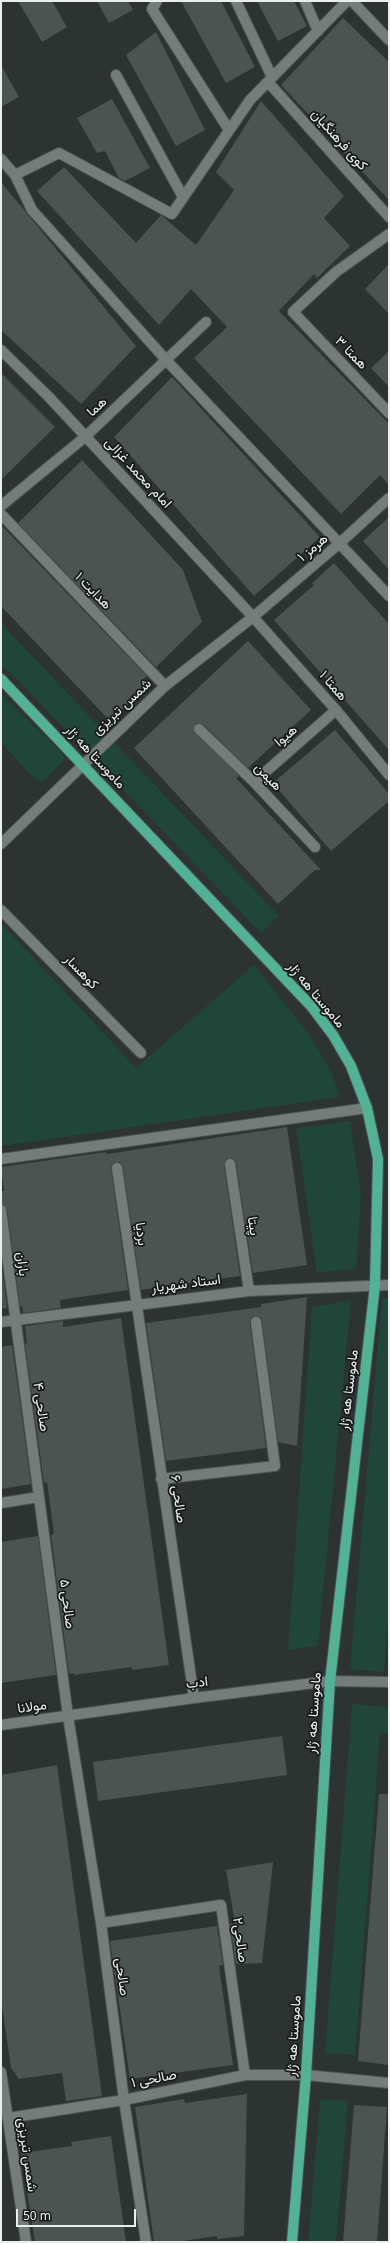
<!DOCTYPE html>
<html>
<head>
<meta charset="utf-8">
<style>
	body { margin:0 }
	#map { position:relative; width:390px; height:2243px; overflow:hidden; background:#2c3330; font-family:"Noto Sans",sans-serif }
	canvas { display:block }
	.frame { position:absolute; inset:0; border:2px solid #eaefed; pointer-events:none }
	.scale { position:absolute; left:16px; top:2209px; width:120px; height:18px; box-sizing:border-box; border:2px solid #eaefed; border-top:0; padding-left:5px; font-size:12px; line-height:14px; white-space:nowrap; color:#eaefed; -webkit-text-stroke:3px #171a19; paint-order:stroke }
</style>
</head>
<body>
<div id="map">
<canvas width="390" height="2243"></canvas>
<div class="frame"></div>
<div class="scale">50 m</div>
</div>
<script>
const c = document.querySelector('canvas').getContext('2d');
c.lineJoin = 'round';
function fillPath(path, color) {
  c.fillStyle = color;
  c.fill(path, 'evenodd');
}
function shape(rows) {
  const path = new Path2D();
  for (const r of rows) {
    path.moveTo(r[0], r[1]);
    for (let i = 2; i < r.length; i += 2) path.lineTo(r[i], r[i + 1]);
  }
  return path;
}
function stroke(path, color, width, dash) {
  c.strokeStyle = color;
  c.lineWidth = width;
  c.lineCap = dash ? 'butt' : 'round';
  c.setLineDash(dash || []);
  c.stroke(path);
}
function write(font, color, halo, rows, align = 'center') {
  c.font = font + ' "Noto Sans",Vazirmatn,sans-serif';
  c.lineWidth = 3.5;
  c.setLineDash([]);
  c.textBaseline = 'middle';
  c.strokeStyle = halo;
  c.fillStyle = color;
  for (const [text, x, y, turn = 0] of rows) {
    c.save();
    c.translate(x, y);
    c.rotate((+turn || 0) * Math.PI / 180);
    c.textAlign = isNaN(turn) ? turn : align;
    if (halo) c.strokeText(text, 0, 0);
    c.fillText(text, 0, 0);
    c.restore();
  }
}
fillPath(shape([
	[1,623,279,916,261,933,15,677,1,665],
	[1,694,63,754,65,760,42,782,35,779,1,743],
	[1,923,136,1068,254,965,307,1032,332,1073,340,1097,1,1146],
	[350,1121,361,1195,356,1268,317,1273,296,1128],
	[382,1298,389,1298,389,1608,384,1672,350,1669],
	[351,1300,318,1646,288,1650,312,1307],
	[352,1704,389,1707,389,1734,380,1733,355,2055,325,2053],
	[320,2099,348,2101,336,2242,308,2242]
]), '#20463a');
fillPath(shape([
	[18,1,52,1,67,27,42,42],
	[97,1,128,1,133,10,109,23],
	[181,1,221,1,255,67,226,83],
	[257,1,294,1,307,26,278,41],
	[343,18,389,62,389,200,281,85],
	[156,32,205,130,176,146,126,55],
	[1,65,19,97,1,107],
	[112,99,150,168,125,181,119,178,105,151,97,153,77,118],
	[261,101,344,196,324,218,350,246,317,278,314,274,279,311,389,424,389,485,380,475,341,514,194,358,227,327,191,289,159,325,37,191,64,167,136,243,161,215,196,245,234,190,216,172],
	[1,182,136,346,81,404,1,330],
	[389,264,389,314,365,289],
	[389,351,389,387,371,368],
	[1,373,55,427,1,480],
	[172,377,320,537,254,596,114,437],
	[82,460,183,570,202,622,156,667,18,523],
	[389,517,389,570,363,541],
	[1,525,147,676,142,680,147,686,110,721,1,606],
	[334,563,389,624,389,750,274,620,314,585,312,583],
	[248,641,311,710,248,768,203,724,197,723,193,730,239,776,236,778,321,870,315,870,278,904,134,748],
	[335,730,389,794,389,801,331,851,273,783],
	[287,1127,307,1265,253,1273,236,1163,235,1160,229,1158,226,1159,224,1165,240,1276,141,1290,123,1167,120,1162,116,1162,111,1165,111,1169,128,1290,60,1300,61,1308,23,1313,22,1306,20,1307,7,1209,1,1204,1,1191,4,1191,1,1167,106,1152,107,1154],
	[1,1260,7,1308,1,1309],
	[307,1297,297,1446,278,1442,262,1321,261,1318,256,1316,252,1317,250,1323,266,1448,166,1461,146,1323,261,1307,261,1304],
	[121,1318,169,1665,132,1670,132,1667,74,1675,74,1673,69,1674,51,1535,54,1534,47,1482,44,1483,25,1344,27,1343,25,1326,63,1321,63,1327],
	[12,1345,31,1484,1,1489,1,1347],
	[38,1536,56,1675,1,1683,1,1542],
	[282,1736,287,1775,98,1801,93,1762],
	[57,1765,102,2096,66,2101,62,2073,19,2079,11,2068,1,1999,1,1775],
	[379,1794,389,1794,389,2065,358,2061],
	[273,1862,262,1963,236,1964,230,1924,235,1923,226,1870],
	[217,1926,223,1965,219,1966,233,2065,130,2079,110,1941],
	[247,2094,244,2236,217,2239,217,2236,176,2242,154,2242,135,2107,184,2099,185,2103],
	[354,2105,387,2107,377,2242,343,2242],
	[111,2136,126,2242,35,2242,21,2153,72,2146,71,2142]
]), '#4c5451');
const minor = shape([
	[157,1,152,9,229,130],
	[236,1,272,77],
	[305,1,318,31],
	[352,1,389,40],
	[116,75,183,197],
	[268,82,389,217],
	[1,159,15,175,32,210,50,230,167,361,389,596],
	[15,175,59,153,172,214,250,100,347,1],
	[389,234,336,272,293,312,389,413],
	[1,350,49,397,253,617,336,710,389,775],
	[1,506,85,437,206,322],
	[1,514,165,686],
	[199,729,254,782,315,847],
	[254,782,336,710],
	[1,844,165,686,253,617,341,542,389,498],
	[1,910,141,1053],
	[1,1159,367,1108],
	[230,1164,249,1291],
	[117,1168,194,1698],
	[1,1210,68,1716,101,1923,124,2100,146,2242],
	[1,1322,249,1291,389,1285],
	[161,1479,275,1466,256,1322],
	[1,1503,39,1497],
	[1,1725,194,1698,330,1681,389,1682],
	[101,1923,221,1905,245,2075],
	[1,2072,26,2242],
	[8,2118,124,2100,245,2075,306,2075,389,2083]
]);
const major = shape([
	[1,679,311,1006,333,1035,351,1066,367,1108,378,1159,375,1285,330,1681,306,2075,292,2242]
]);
stroke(minor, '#4c524f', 12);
stroke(major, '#4c524f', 12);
stroke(minor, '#747d79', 10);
stroke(major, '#53b196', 10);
write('14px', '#eaefed', '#171a19', [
	["کوی فرهنگیان",339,140,48],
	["همتا ۳",351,353,46],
	["هما",97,407,-43],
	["امام محمد غزالی",138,473,47],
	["هرمز ۱",313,548,-40],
	["هدایت ۱",93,591,46],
	["همتا ۱",333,686,49],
	["شمس تبریزی",122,707,-43],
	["هیوا",286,736,-41],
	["ماموستا هه ژار",95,757,47],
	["هیمن",268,777,46],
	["کوهسار",81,972,46],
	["ماموستا هه ژار",316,995,50],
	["پیتا",253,1226,82],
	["بردیا",141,1234,82],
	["باران",22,1264,83],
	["استاد شهریار",186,1284,-7],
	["ماموستا هه ژار",349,1390,-83],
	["صالحی ۴",41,1407,82],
	["صالحی ۶",178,1499,82],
	["صالحی ۵",67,1604,83],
	["ادب",197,1683,-7],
	["مولانا",32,1707,-8],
	["ماموستا هه ژار",314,1713,-86],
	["صالحی۲",240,1940,82],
	["صالحی",122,1977,83],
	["ماموستا هه ژار",294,2036,-86],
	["صالحی ۱",154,2079,-11],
	["شمس تبریزی",27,2155,82]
]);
</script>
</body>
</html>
